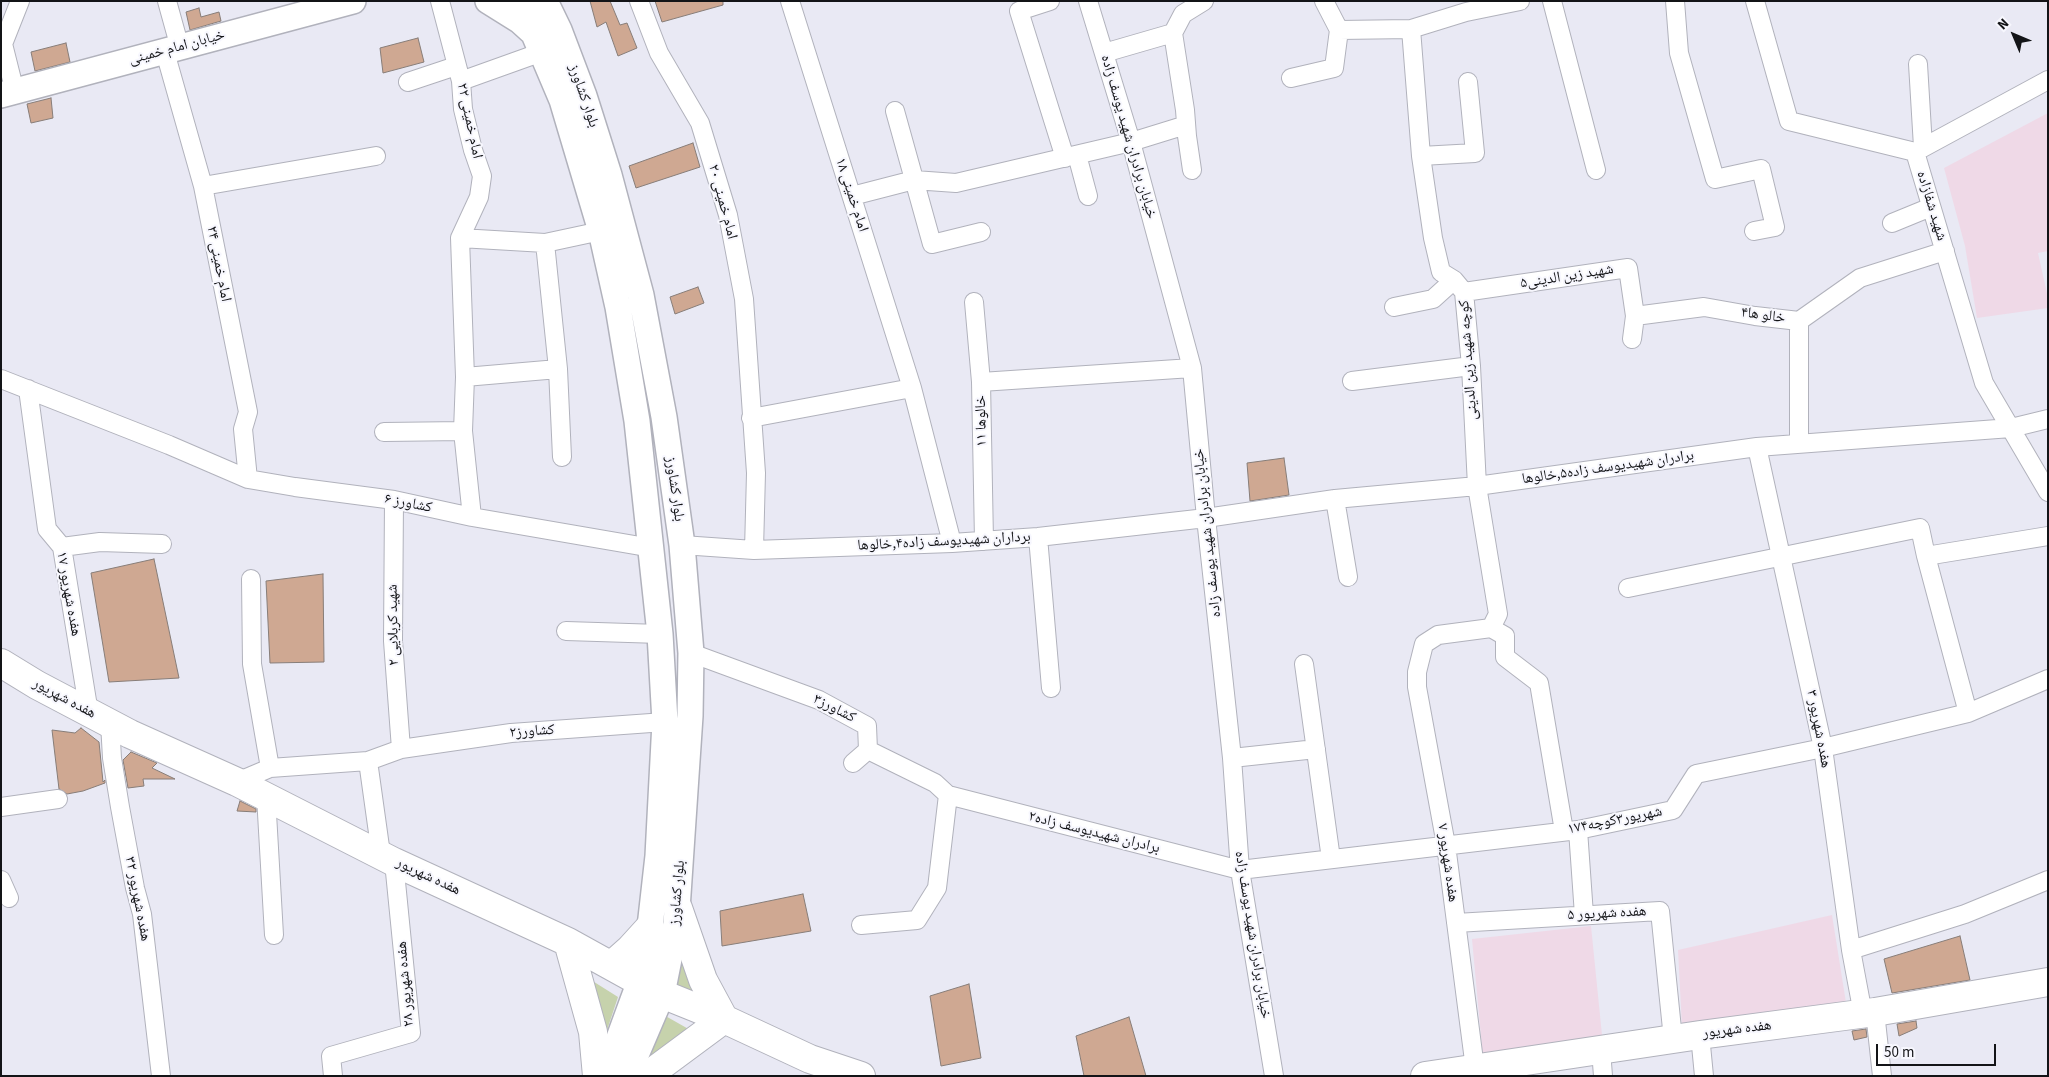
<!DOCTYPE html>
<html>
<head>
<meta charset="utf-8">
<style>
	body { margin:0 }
	#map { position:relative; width:2049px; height:1077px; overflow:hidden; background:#e9e9f4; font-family:"Source Sans 3",sans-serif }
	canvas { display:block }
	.frame { position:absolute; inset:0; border:2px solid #131417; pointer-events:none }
	.north { position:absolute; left:1989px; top:10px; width:50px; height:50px; -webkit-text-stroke:4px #f7f7fe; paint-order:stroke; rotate:315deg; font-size:14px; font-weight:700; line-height:20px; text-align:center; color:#131417 }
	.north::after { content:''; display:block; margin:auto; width:18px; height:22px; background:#131417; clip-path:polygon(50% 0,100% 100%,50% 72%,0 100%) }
	.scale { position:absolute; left:1876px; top:1044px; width:120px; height:22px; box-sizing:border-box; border:2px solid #131417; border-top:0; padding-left:6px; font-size:15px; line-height:18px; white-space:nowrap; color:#131417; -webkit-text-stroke:4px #f7f7fe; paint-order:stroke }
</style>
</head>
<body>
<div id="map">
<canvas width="2049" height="1077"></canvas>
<div class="frame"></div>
<div class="north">N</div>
<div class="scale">50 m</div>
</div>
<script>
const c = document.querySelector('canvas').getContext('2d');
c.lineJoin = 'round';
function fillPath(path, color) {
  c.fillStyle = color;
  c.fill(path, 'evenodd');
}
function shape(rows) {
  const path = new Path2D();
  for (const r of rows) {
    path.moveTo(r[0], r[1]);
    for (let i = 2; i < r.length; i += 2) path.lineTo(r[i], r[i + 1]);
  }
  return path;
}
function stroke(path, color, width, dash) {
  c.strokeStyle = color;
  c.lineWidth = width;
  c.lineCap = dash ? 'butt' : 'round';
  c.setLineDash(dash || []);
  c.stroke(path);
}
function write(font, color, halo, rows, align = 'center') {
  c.font = font + ' "Source Sans 3","Noto Naskh Arabic",sans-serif';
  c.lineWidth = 4;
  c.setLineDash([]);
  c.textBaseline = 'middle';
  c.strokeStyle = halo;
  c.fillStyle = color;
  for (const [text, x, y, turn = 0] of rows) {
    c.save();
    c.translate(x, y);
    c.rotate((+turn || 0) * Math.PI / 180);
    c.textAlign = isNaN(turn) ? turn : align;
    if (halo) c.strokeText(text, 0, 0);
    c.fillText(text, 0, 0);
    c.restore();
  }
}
fillPath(shape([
	[2048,113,2048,251,2038,253,2048,298,2048,308,1977,318,1965,246,1944,168],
	[1832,915,1847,1009,1682,1027,1678,950],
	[1591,926,1603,1045,1483,1058,1472,939]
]), '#efd9e7');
fillPath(shape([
	[681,951,699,996,676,986],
	[591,980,618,997,602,1045],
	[662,1014,692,1031,649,1061]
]), '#c6d2ac');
const building = shape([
	[590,1,610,1,620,25,627,23,637,48,618,56,606,22,597,27,590,1],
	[655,1,723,1,723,5,662,22,655,1],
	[199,8,201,17,219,12,221,21,190,30,186,12,199,8],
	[418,38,424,62,383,73,380,48,418,38],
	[66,43,70,62,35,71,31,52,66,43],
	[51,98,53,118,31,123,27,104,51,98],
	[693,143,700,167,636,188,629,166,693,143],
	[698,287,704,303,675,314,670,297,698,287],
	[1284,458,1289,495,1250,501,1247,463,1284,458],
	[154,559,179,678,109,682,91,573,154,559],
	[323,574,324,662,270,663,266,581,323,574],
	[81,728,99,742,103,782,105,780,105,783,83,791,67,794,59,789,52,730,75,733,81,728],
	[131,752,157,763,152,768,175,779,143,779,144,786,128,788,123,760,131,752],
	[240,801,256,809,256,812,237,811,240,801],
	[803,894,811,931,722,946,720,911,803,894],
	[1960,936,1970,980,1892,993,1884,959,1960,936],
	[969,984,981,1058,941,1066,930,996,969,984],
	[1129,1017,1146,1076,1084,1076,1076,1036,1129,1017],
	[1916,1021,1917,1028,1899,1036,1897,1024,1916,1021],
	[1866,1029,1867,1037,1854,1040,1852,1031,1866,1029]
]);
fillPath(building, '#cfa892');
stroke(building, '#877d78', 1);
const street = shape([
	[167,1,180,48],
	[440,1,461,81,463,109,473,150,482,176,479,197,460,238,465,377,463,431,472,517],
	[639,1,659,53,700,123,728,215,744,299,756,473,754,550],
	[790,1,912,388,952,543],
	[1050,1,1019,11,1065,158],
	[1088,1,1131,142,1192,368,1206,518,1232,758,1240,870,1274,1076],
	[1324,1,1339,30,1411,29,1466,12,1520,1],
	[1552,1,1596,170],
	[1675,1,1679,53,1715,179,1761,169,1775,227,1754,231],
	[1755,1,1789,121,1915,152,1984,383,2048,492],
	[1411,29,1421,156,1433,238,1441,272,1454,280,1464,292,1471,366,1477,486,1498,614,1491,628,1438,635,1424,644,1417,672,1417,687,1446,845,1476,1076],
	[1173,33,1185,110,1187,136,1192,170],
	[1173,33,1183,14,1204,1],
	[165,52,203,186,248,412,243,429,248,479],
	[1104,53,1173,33],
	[1918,64,1923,147],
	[1291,78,1334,68,1339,30],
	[461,81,542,52],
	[408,82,456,66],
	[15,92,3,44,20,1],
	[895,111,932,244,981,232],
	[1915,152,2048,80],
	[1077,155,1088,196],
	[1421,156,1475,153,1468,82],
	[203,186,376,156],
	[852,196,914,180,956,183,1131,142,1186,125],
	[1892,223,1931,207],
	[460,238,545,243,601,231],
	[545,243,558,369,562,457],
	[1464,292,1628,268,1635,316,1632,339],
	[974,302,981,382,984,541],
	[1394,307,1433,299,1454,280],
	[1635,316,1704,307,1755,316,1799,321,1799,443],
	[1799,321,1860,278,1945,251],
	[465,377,558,369],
	[1,379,169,445,248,479,295,487,394,500,472,517,652,548],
	[1352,381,1471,366],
	[981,382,1192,368],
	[28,389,47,529,62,547,89,713],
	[751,418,912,388],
	[384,432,463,431],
	[1757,447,1823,748,1851,950,1863,1014],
	[1335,499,1348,577],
	[394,500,393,641,401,749],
	[1038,537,1051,688],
	[682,545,754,550,952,543,1038,537,1206,518,1335,499,1477,486,1757,447,2011,428,2048,419],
	[62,547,100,542,162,544],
	[1926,556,2048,536],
	[251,579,252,664,270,768],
	[1628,588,1920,528,1926,556,1968,713],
	[1491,628,1505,636,1505,657,1539,683,1564,831],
	[566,631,660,634],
	[691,653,819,700,867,726,868,750,935,783,948,795,1240,870,1578,830,1673,810,1696,774,1823,748,1968,713,2048,679],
	[1304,664,1331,859],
	[110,723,112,758,120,807,135,888,142,914,161,1076],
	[1232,758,1316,749],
	[368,761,381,854],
	[853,763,868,750],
	[237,782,270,768,368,761,401,749,511,733,665,722],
	[266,796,274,935],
	[1,807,58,799],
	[1578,830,1584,915],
	[1,880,9,898],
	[1456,923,1660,911,1673,1039],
	[861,925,917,920,937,888,948,795],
	[1851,950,1965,914,2048,880],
	[1875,1012,1882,1076],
	[1700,1035,1704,1076],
	[1601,1050,1603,1076],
	[333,1076,331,1056,411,1033,394,862]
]);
const secondary = shape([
	[488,1,520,21,531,31],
	[520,1,562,100,601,231,618,307,637,421,660,634,665,722,658,856,650,927,640,981,605,1076],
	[545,1,559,30,584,96,609,175,641,295,664,417,682,545,691,653,690,716,676,924,662,994,627,1076],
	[1,95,353,1]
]);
const primary = shape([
	[1,663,37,685,130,734,237,782,394,862,568,942,662,994,724,1019,810,1059,861,1076],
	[568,942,593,1032,597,1076],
	[612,965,630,949,650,927],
	[647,1076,724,1019,703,980,678,908],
	[1425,1076,1700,1035,1875,1012,2048,982]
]);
stroke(street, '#b1b2bc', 20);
stroke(secondary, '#b1b2bc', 28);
stroke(primary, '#b1b2bc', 30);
stroke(street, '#fff', 18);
stroke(secondary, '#fff', 25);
stroke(primary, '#fff', 28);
write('15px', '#131417', '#f7f7fe', [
	["خیابان امام خمینی",177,48,-15],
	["بلوار کشاورز",583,96,71],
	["امام خمینی ۲۲",469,121,78],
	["خیابان برادران شهید یوسف زاده",1128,137,74],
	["امام خمینی ۱۸",851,195,72],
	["امام خمینی ۲۰",722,202,75],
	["شهید شفازاده",1931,206,73],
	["امام خمینی ۲۴",218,264,79],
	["شهید زین الدینی۵",1567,277,-9],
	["خالو ها۴",1763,316,8],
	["کوچه شهید زین الدینی",1469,360,-94],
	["خالوها ۱۱",982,421,-91],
	["برادران شهیدیوسف زاده۵,خالوها",1608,468,-8],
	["بلوار کشاورز",674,489,82],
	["کشاورز ۶",408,504,11],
	["خیابان برادران شهید یوسف زاده",1208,533,-96],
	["برداران شهیدیوسف زاده۴,خالوها",944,542,-3],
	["هفده شهریور ۱۷",68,594,80],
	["شهید کربلایی ۲",394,625,-91],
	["هفده شهریور",64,699,28],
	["کشاورز۳",834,709,27],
	["هفده شهریور ۳",1818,729,79],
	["کشاورز۲",532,732,-4],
	["۱۷شهریور۳کوچه۴",1615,821,-11],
	["برادران شهیدیوسف زاده۲",1094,833,14],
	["هفده شهریور ۷",1447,863,82],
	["هفده شهریور",428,877,25],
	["بلوار کشاورز",678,893,-85],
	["هفده شهریور ۳۲",137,899,79],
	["هفده شهریور ۵",1607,914,-3],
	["خیابان برادران شهید یوسف زاده",1252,935,81],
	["هفده شهریور ۲۸",406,984,-95],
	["هفده شهریور",1737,1030,-7]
]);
</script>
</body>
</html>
